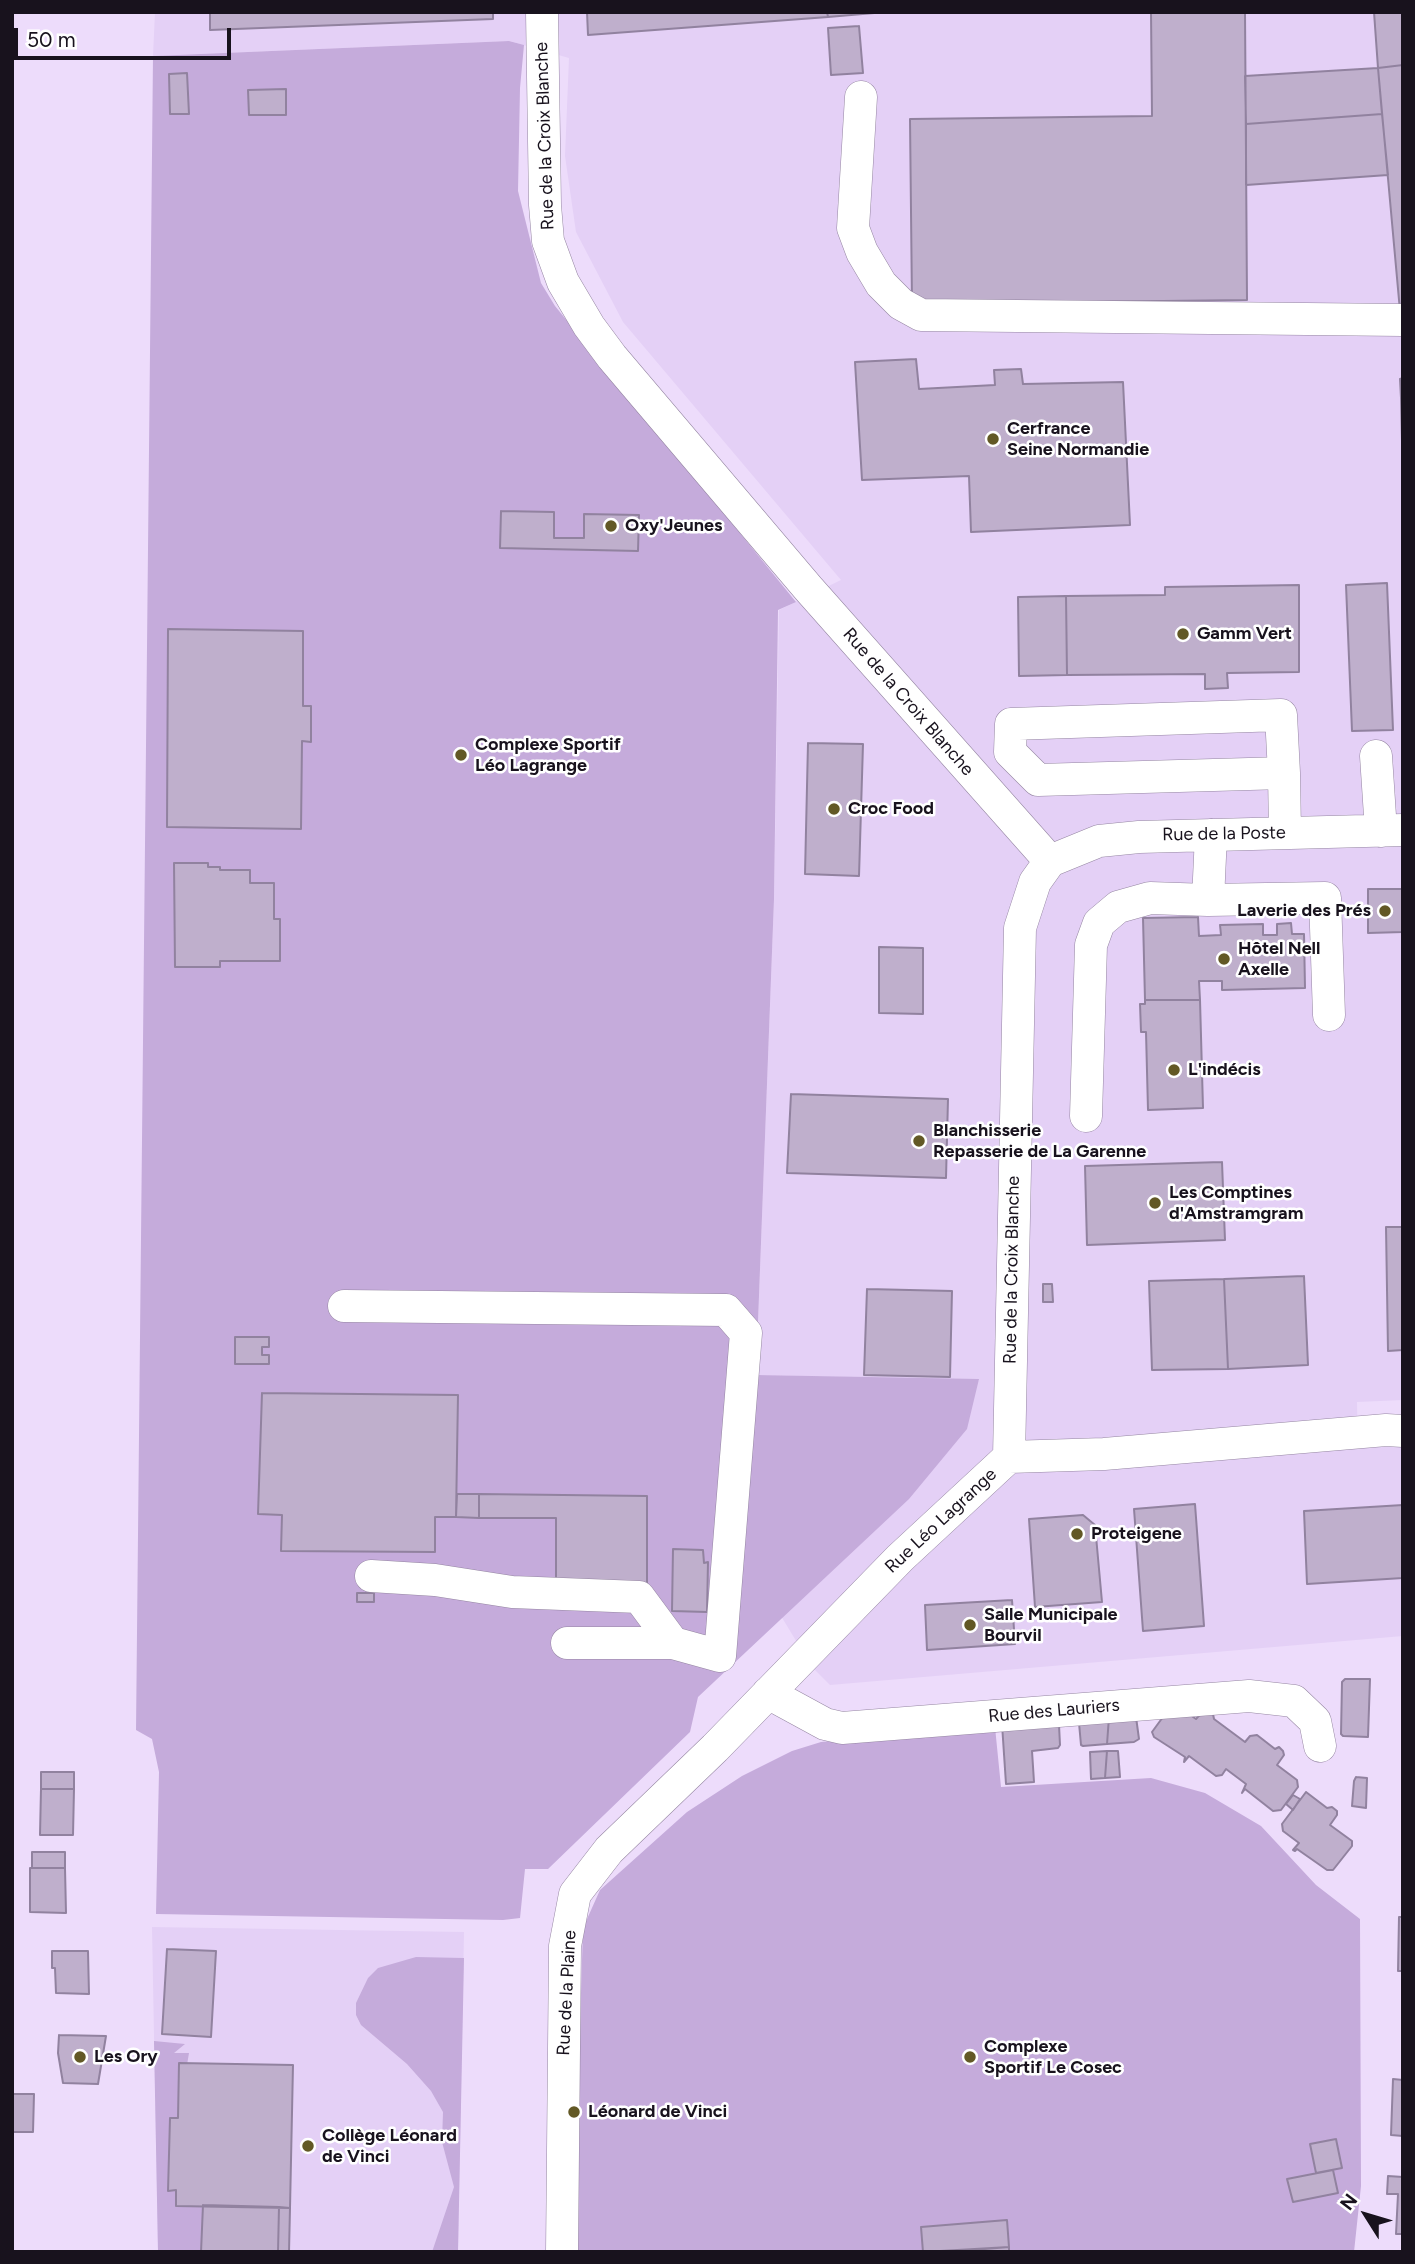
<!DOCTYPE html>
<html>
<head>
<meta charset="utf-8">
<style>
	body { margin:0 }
	#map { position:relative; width:1415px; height:2264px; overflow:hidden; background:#eddcfb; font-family:Figtree,sans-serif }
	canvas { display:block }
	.frame { position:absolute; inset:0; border:14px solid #18121d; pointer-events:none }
	.north { position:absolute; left:1331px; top:2180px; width:70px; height:70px; -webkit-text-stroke:5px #fff; paint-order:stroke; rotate:307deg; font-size:19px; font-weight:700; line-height:28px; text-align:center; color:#18121d }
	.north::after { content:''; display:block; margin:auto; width:24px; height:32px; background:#18121d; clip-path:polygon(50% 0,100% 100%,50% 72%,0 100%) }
	.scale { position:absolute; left:14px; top:28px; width:217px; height:32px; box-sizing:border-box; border:4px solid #18121d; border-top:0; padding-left:9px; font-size:21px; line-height:24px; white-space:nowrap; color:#18121d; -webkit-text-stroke:5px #fff; paint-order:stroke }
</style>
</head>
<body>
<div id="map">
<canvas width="1415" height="2264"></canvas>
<div class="frame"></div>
<div class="north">N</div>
<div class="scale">50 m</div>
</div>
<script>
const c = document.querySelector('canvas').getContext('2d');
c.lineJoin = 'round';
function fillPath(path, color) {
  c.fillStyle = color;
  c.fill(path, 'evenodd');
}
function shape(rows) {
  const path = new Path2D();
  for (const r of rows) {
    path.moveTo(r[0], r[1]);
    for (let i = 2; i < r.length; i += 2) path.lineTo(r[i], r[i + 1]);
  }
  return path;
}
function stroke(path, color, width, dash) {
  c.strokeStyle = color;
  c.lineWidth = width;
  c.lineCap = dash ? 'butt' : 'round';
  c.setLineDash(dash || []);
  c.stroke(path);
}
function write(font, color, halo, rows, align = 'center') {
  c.font = font + ' Figtree,sans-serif';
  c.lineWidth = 5;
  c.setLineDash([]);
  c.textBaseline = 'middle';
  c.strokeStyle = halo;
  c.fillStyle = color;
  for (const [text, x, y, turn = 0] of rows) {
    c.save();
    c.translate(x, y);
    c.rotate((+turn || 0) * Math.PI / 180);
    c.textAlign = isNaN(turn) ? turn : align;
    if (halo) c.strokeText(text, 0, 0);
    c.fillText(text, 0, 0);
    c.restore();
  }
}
fillPath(shape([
	[155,12,1403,12,1403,1400,1357,1402,1358,1448,1403,1446,1403,1636,830,1685,812,1667,781,1616,979,1380,756,1375,774,899,779,610,841,580,623,322,576,232,565,156,569,58,509,41,153,56],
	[152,1927,464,1932,458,2252,158,2252]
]), '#e4d0f6');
fillPath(shape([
	[509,41,524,45,520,88,518,191,541,283,555,306,796,602,778,610,774,899,756,1375,979,1379,967,1429,909,1499,698,1697,690,1732,548,1869,525,1869,520,1918,503,1920,156,1914,159,1772,152,1739,136,1730,153,56],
	[995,1727,1001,1787,1151,1778,1205,1793,1261,1826,1316,1885,1360,1919,1361,2186,1354,2252,573,2252,583,1928,600,1890,687,1812,742,1776,792,1751,821,1742],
	[416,1957,464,1958,458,2252,432,2252,454,2187,442,2142,443,2112,431,2091,407,2064,361,2025,356,2015,356,2003,368,1978,378,1968],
	[154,2041,185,2044,174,2053,189,2053,178,2118,170,2119,168,2190,176,2190,203,2205,201,2252,158,2252]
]), '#c5abdb');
const building = shape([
	[210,12,493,12,493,19,210,30,210,12],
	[587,12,827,12,828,17,588,35,587,12],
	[827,12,886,12,828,17,827,12],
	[1151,12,1245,12,1247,300,912,304,910,119,1152,116,1151,12],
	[1374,12,1403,12,1403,65,1378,68,1374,12],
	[859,26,863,73,831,75,828,28,859,26],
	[1403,65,1403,311,1400,311,1378,68,1403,65],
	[1378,68,1382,114,1246,124,1245,76,1378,68],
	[187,73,189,114,170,114,169,74,187,73],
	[286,89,286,115,249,115,248,90,286,89],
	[1382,114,1388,175,1246,185,1246,124,1382,114],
	[916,359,919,389,995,385,994,370,1021,369,1023,384,1123,382,1130,525,971,532,969,476,862,480,855,362,916,359],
	[1403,378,1403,398,1401,398,1400,379,1403,378],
	[1401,398,1403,398,1403,441,1402,441,1401,398],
	[501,511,554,512,554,538,584,538,584,514,639,515,638,551,500,548,501,511],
	[1387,583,1393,730,1352,731,1346,585,1387,583],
	[1299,585,1299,672,1227,673,1228,688,1205,689,1205,674,1067,675,1066,596,1165,595,1165,587,1299,585],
	[1066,596,1067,675,1019,676,1018,597,1066,596],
	[168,629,303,631,303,706,311,706,311,742,302,741,301,829,167,827,168,629],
	[808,743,863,744,859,876,805,874,808,743],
	[174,863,208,863,208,867,220,867,220,870,250,870,250,883,274,883,274,919,280,919,280,961,220,961,220,967,175,967,174,863],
	[1368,889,1403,889,1403,932,1368,933,1368,889],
	[1198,917,1199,936,1221,935,1220,925,1263,924,1263,935,1277,935,1277,924,1291,923,1292,934,1304,934,1305,988,1222,990,1222,981,1199,981,1200,1000,1145,1000,1143,918,1198,917],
	[879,947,923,948,923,1014,879,1013,879,947],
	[1145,1000,1200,1000,1203,1108,1148,1110,1146,1032,1141,1032,1140,1004,1145,1004,1145,1000],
	[791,1094,948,1099,946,1178,787,1173,791,1094],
	[1222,1162,1225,1240,1087,1245,1085,1166,1222,1162],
	[1386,1227,1403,1227,1403,1350,1388,1351,1386,1227],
	[1304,1276,1308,1365,1228,1369,1224,1279,1304,1276],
	[1224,1279,1228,1369,1152,1370,1149,1281,1224,1279],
	[1043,1284,1052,1284,1053,1302,1043,1302,1043,1284],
	[867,1289,952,1291,950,1377,864,1375,867,1289],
	[235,1337,269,1337,269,1347,262,1347,262,1355,269,1355,269,1364,235,1364,235,1337],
	[262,1393,458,1395,456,1517,435,1517,435,1552,281,1551,282,1515,258,1514,262,1393],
	[457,1494,479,1494,479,1518,456,1517,457,1494],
	[479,1494,647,1496,647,1585,556,1584,556,1518,479,1518,479,1494],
	[1195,1504,1204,1626,1143,1631,1134,1509,1195,1504],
	[1403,1505,1403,1578,1307,1584,1304,1511,1403,1505],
	[1083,1515,1095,1525,1102,1602,1035,1607,1029,1519,1083,1515],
	[673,1549,703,1550,704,1563,708,1562,707,1612,672,1611,673,1549],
	[357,1593,374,1593,374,1602,357,1602,357,1593],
	[1012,1600,1015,1644,927,1650,925,1605,1012,1600],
	[1345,1679,1370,1679,1368,1737,1343,1736,1341,1734,1342,1682,1345,1679],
	[1176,1705,1196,1719,1203,1711,1213,1714,1214,1719,1245,1742,1250,1736,1257,1735,1275,1749,1279,1747,1283,1751,1284,1755,1277,1765,1297,1780,1298,1787,1281,1810,1273,1811,1245,1789,1242,1793,1246,1784,1226,1769,1222,1775,1216,1776,1189,1756,1184,1762,1185,1757,1154,1737,1152,1732,1171,1706,1176,1705],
	[1109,1717,1107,1744,1083,1746,1081,1745,1079,1723,1109,1717],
	[1109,1717,1136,1717,1139,1739,1134,1742,1107,1744,1109,1717],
	[1002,1724,1059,1725,1060,1745,1058,1748,1032,1751,1034,1782,1006,1784,1002,1724],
	[1107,1751,1105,1778,1091,1779,1090,1752,1107,1751],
	[1107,1751,1118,1751,1120,1777,1105,1778,1107,1751],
	[41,1772,74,1772,74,1789,41,1789,41,1772],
	[1356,1777,1367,1778,1366,1808,1352,1806,1354,1781,1356,1777],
	[41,1789,74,1789,73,1835,40,1835,41,1789],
	[1306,1792,1327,1808,1332,1807,1337,1811,1337,1815,1330,1825,1352,1841,1352,1846,1333,1870,1327,1870,1297,1849,1295,1851,1293,1850,1299,1843,1283,1831,1282,1824,1306,1792],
	[1293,1795,1300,1799,1293,1810,1286,1804,1293,1795],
	[32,1852,65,1852,65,1868,32,1868,32,1852],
	[30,1868,65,1868,66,1913,30,1912,30,1868],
	[1399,1917,1403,1917,1403,1971,1398,1971,1399,1917],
	[167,1949,216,1951,211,2037,162,2034,167,1949],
	[52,1951,88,1951,89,1994,56,1993,55,1968,52,1968,52,1951],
	[59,2035,106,2036,98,2084,63,2083,58,2053,59,2035],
	[179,2063,293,2065,290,2208,176,2206,176,2190,168,2191,170,2118,178,2118,179,2063],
	[1393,2079,1403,2080,1403,2136,1391,2135,1393,2079],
	[12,2094,34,2094,33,2132,12,2132,12,2094],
	[1336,2139,1342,2168,1316,2173,1310,2144,1336,2139],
	[1333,2170,1338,2193,1293,2202,1287,2179,1333,2170],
	[1388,2176,1403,2177,1403,2234,1396,2234,1398,2194,1387,2194,1388,2176],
	[203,2205,279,2207,278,2252,201,2252,203,2205],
	[279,2207,290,2208,289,2252,278,2252,279,2207],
	[1007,2220,1009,2247,923,2252,921,2227,1007,2220],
	[1009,2247,1009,2252,948,2252,1009,2247]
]);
fillPath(building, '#bfafcc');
stroke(building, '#91829f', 2);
const minor = shape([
	[542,12,545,205,548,241,563,282,589,326,612,357,808,588,1050,861,1035,882,1020,928,1009,1457],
	[861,97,853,228,862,252,881,284,901,304,921,315,1403,320],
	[1376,756,1381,831],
	[1284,773,1038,780,1010,752,1011,724,1281,715,1284,773,1285,833],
	[1050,861,1099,841,1139,837,1403,830],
	[1208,900,1211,835],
	[1086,1116,1091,945,1099,923,1118,907,1150,898,1208,900,1325,898,1329,1015],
	[344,1306,726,1310,746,1333,720,1656,673,1643,567,1643],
	[371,1576,435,1580,512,1592,639,1597,673,1643],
	[768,1693,825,1724,842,1728,1249,1696,1294,1701,1315,1721,1320,1746],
	[562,2252,565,1946,575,1894,609,1850,715,1748,900,1558,1009,1457,1104,1454,1386,1430,1403,1431]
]);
stroke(minor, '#9586a2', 33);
stroke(minor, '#fff', 32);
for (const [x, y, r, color] of [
	[993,439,7,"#625825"],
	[611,526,7,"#625825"],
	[1183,634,7,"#625825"],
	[461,755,7,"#625825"],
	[834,809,7,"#625825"],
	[1385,911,7,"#625825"],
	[1224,959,7,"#625825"],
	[1174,1070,7,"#625825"],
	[919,1141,7,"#625825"],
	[1155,1203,7,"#625825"],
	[1077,1534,7,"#625825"],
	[970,1625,7,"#625825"],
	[80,2057,7,"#625825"],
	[970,2057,7,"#625825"],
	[574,2112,7,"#625825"],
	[308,2146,7,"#625825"]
]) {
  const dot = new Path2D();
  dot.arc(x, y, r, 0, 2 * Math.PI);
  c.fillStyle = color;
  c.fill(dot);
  stroke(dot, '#fff', 2.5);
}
write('18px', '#18121d', '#fff', [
	["Rue de la Croix Blanche",545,136,-92],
	["Rue de la Croix Blanche",908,702,49],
	["Rue de la Poste",1224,834,-1],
	["Rue de la Croix Blanche",1012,1270,-89],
	["Rue Léo Lagrange",941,1521,-43],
	["Rue des Lauriers",1054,1711,-5],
	["Rue de la Plaine",567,1993,-87]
]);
write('bold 18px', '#18121d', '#fff', [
	["Cerfrance",1007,429],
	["Seine Normandie",1007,450],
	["Oxy'Jeunes",625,526],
	["Gamm Vert",1197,634],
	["Complexe Sportif",475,745],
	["Léo Lagrange",475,766],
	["Croc Food",848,809],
	["Laverie des Prés",1371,911,"right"],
	["Hôtel Nell",1238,949],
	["Axelle",1238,970],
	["L'indécis",1188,1070],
	["Blanchisserie",933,1131],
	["Repasserie de La Garenne",933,1152],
	["Les Comptines",1169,1193],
	["d'Amstramgram",1169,1214],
	["Proteigene",1091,1534],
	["Salle Municipale",984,1615],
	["Bourvil",984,1636],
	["Complexe",984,2047],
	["Sportif Le Cosec",984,2068],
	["Les Ory",94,2057],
	["Léonard de Vinci",588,2112],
	["Collège Léonard",322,2136],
	["de Vinci",322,2157]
], 'left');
</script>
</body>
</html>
